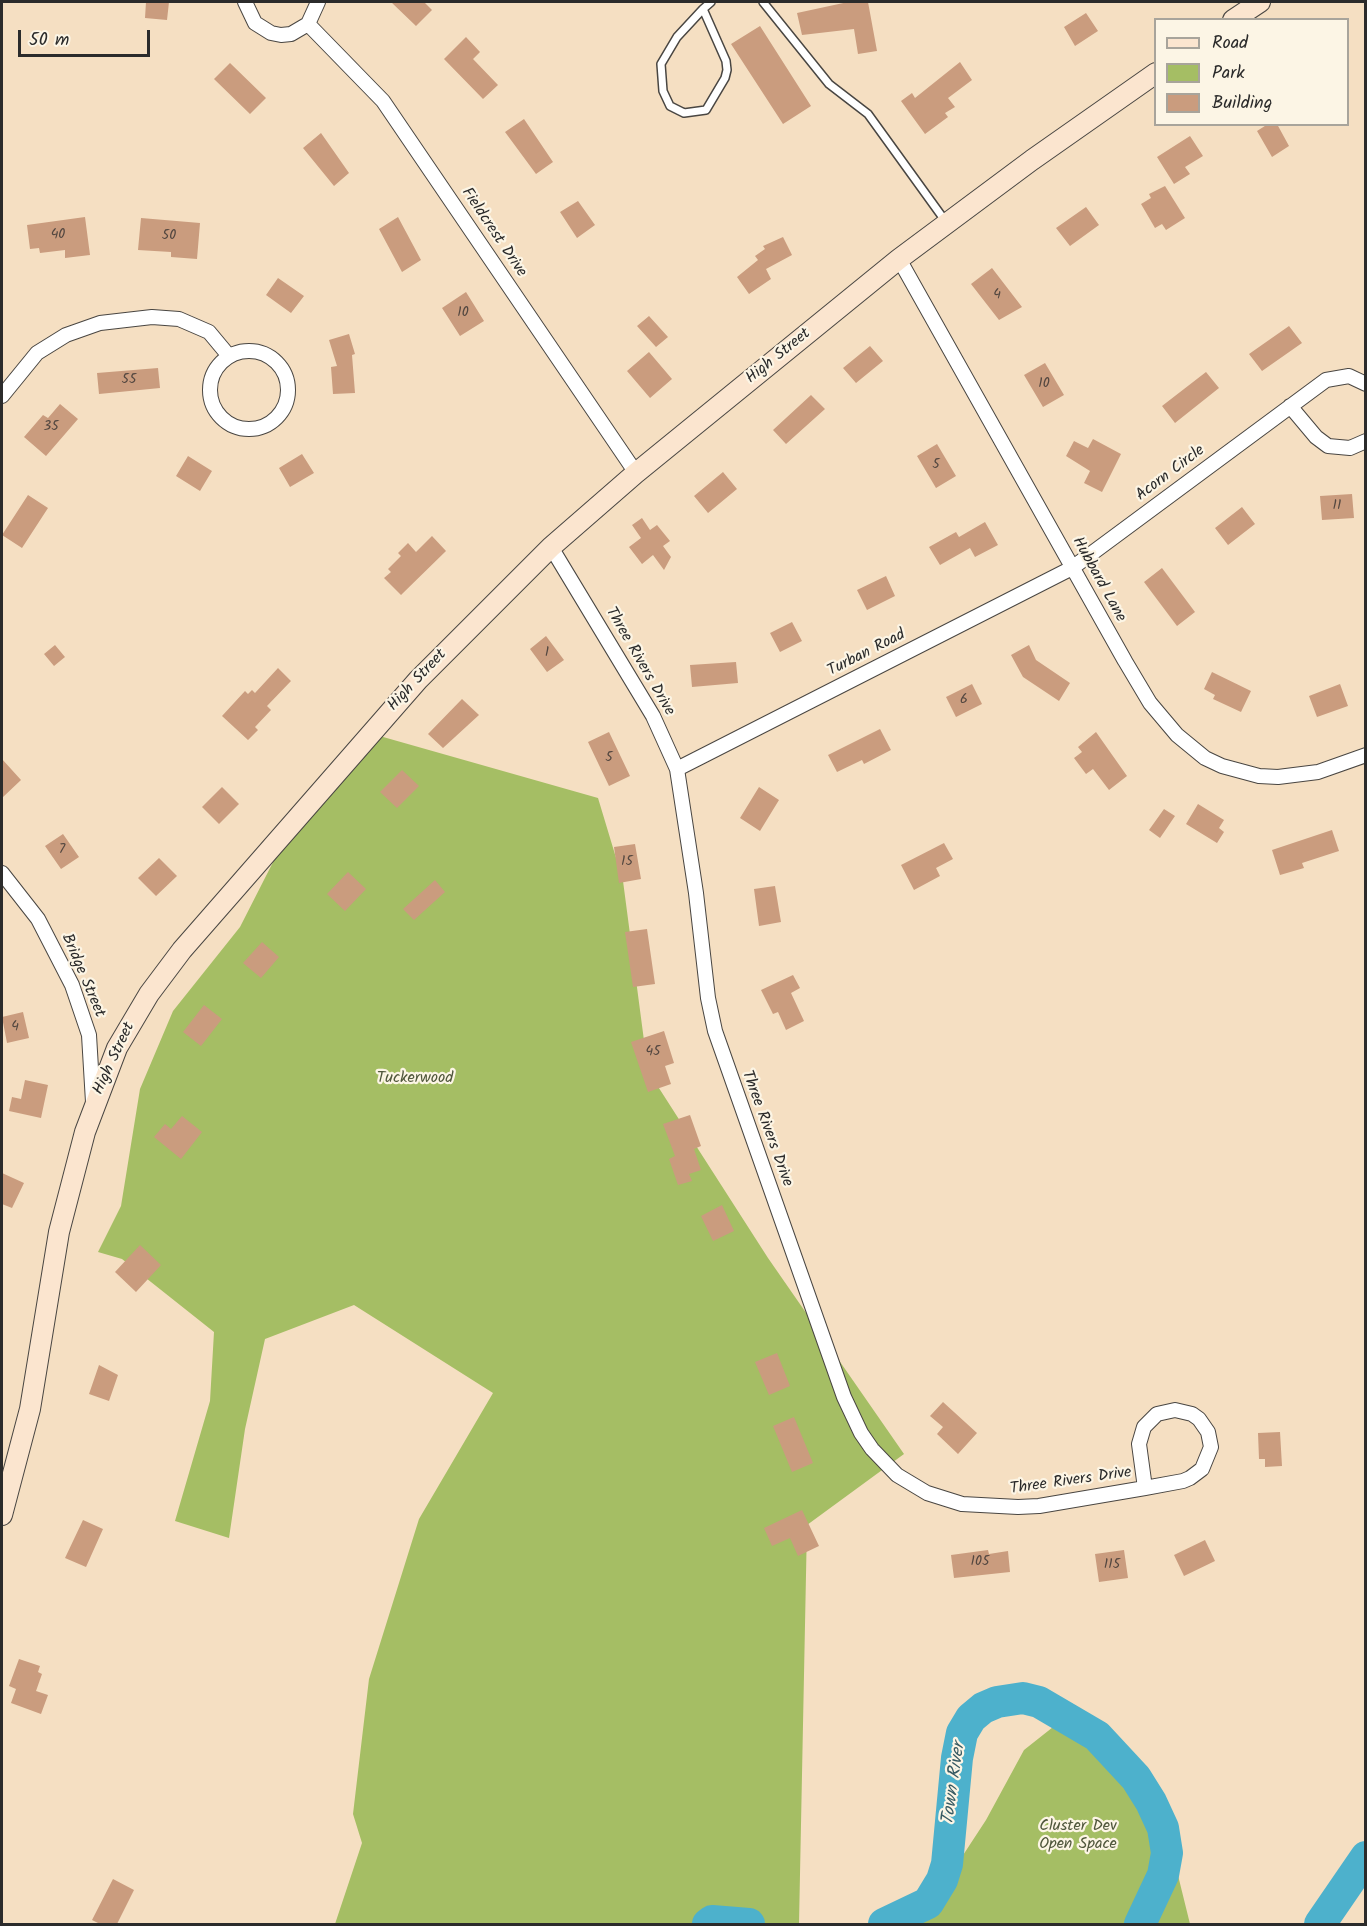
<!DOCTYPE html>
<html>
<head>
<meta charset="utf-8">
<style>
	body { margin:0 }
	#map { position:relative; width:1367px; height:1926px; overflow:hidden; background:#f5dfc2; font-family:Kalam,sans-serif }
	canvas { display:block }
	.frame { position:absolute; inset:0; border:3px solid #2b2b2b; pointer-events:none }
	.legend { position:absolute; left:1154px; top:18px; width:195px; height:108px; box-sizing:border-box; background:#fcf5e5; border:2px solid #a8a49b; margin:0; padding:8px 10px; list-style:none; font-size:18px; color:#2b2b2b }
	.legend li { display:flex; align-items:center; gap:12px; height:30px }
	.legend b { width:30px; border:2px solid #a8a49b }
	.scale { position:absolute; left:18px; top:30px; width:132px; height:27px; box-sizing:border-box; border:3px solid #2b2b2b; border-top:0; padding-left:8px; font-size:18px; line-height:21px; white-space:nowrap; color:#2b2b2b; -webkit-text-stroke:4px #fcf5e5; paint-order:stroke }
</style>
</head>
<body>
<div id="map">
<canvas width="1367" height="1926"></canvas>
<div class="frame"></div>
<ul class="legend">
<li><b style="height:8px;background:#fbe5cf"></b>Road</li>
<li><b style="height:16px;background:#a5be64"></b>Park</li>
<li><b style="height:16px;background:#ca9c7e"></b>Building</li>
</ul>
<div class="scale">50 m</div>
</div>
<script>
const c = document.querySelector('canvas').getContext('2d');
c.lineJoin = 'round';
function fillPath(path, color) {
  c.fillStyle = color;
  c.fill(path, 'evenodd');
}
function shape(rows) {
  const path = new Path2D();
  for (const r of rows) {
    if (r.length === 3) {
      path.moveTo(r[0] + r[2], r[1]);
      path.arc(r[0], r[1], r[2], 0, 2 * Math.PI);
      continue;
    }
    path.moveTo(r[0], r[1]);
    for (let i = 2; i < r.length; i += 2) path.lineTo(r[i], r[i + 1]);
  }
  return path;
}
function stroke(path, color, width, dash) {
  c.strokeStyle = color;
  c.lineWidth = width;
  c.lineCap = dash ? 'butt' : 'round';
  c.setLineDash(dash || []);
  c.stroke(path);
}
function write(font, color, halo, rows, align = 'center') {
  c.font = font + ' Kalam,sans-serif';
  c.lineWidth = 4.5;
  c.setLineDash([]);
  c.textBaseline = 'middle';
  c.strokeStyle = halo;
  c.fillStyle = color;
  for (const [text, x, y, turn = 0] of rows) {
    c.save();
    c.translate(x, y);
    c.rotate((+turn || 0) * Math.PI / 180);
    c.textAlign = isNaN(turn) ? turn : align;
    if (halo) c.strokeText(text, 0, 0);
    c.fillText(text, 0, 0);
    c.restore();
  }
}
fillPath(shape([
	[362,731,598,798,623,881,648,1071,768,1258,904,1454,807,1525,799,1924,335,1924,362,1843,353,1814,369,1679,419,1519,493,1393,354,1305,265,1339,245,1429,229,1538,175,1521,210,1401,214,1332,122,1259,98,1252,121,1206,140,1089,173,1011,240,927,294,821],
	[1072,1712,1114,1734,1156,1786,1190,1924,918,1924,986,1820,1024,1750]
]), '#a5be64');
stroke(shape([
	[708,1924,712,1921,749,1924],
	[884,1924,928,1903,942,1880,947,1864,957,1758,962,1733,971,1718,983,1708,997,1702,1023,1698,1039,1702,1097,1736,1136,1778,1151,1802,1163,1828,1167,1853,1163,1875,1140,1924],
	[1320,1924,1366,1857]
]), '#4db1cc', 32);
fillPath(shape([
	[146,2,169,2,167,20,145,18],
	[391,2,424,2,432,10,416,26],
	[848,2,868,2,877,51,858,54,854,29,802,35,797,13],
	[1086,13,1098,31,1075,46,1064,27],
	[760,26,811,106,783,124,731,44],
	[466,37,480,52,473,59,498,85,483,99,444,59],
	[960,62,972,80,948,98,955,107,945,113,948,117,925,134,901,101,912,93,915,98],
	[230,63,266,98,250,114,214,79],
	[524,119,553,162,536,174,505,132],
	[1268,124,1277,124,1289,146,1272,157,1257,131],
	[321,133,349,173,334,186,303,148],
	[1190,136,1203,156,1185,167,1190,174,1174,184,1157,157],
	[1165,186,1185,218,1166,230,1162,224,1155,228,1141,204,1151,198,1149,194],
	[578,201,595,225,577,238,560,212],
	[1086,207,1099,225,1070,246,1056,228],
	[85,217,90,255,65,258,65,250,40,253,39,248,30,249,27,225],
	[398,217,421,260,402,272,379,229],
	[141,218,200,223,197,259,171,257,171,252,138,250],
	[783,237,792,255,766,269,771,279,749,294,737,277,758,260,755,256,765,249,763,246],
	[992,268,1022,307,999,320,971,284],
	[278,278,304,296,291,313,266,295],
	[466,292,484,321,460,336,442,308],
	[649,316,668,337,656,347,637,326],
	[1289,326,1302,343,1262,371,1249,354],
	[349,334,355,354,352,355,355,393,333,394,331,367,337,366,329,340],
	[870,346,883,361,856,383,843,368],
	[649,352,672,379,650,398,627,371],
	[1045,363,1064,395,1043,407,1024,375],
	[158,368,160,388,99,394,97,373],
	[1206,372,1219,388,1175,423,1162,406],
	[811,395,825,409,786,444,773,430],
	[60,404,78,419,46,456,24,437,43,415,48,418],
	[1093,439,1121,454,1102,492,1084,483,1090,471,1066,456,1074,441,1088,448],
	[937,444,956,476,936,488,917,456],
	[302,454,314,473,290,487,279,468],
	[188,456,212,471,200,491,176,476],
	[723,472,737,489,708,513,694,496],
	[1352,494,1354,518,1322,520,1320,496],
	[28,495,48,508,22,548,2,535],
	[1242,507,1255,524,1228,545,1215,528],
	[642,518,650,530,657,525,670,541,663,546,671,557,664,570,653,555,642,564,629,547,641,538,632,525],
	[985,522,998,545,975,557,970,548,940,565,929,547,956,532,959,537],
	[432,536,446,551,401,595,384,578,391,572,388,569,401,556,398,553,408,543,416,552],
	[1162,568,1195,612,1177,626,1144,582],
	[886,576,895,596,867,610,857,590],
	[792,622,802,641,780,652,770,633],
	[546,636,564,660,547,672,530,649],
	[55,645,65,657,54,666,44,654],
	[1029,645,1036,660,1070,683,1059,701,1023,677,1011,655],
	[736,662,738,683,692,687,690,665],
	[278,668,291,681,267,706,271,710,255,727,258,730,248,740,222,716,245,691,248,694,252,690,255,693],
	[1212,672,1251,691,1241,712,1213,699,1215,695,1204,689],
	[972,684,982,704,956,717,946,697],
	[1340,684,1348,706,1317,717,1309,696],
	[462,699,479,715,443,748,428,734],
	[880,729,891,750,864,764,862,760,837,772,828,755],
	[609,732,630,776,609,786,588,742],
	[1096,732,1127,776,1109,790,1093,769,1086,774,1074,758,1082,752,1078,747],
	[2,759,21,780,2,798],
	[402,770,419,786,397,808,380,792],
	[222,787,239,804,219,824,202,807],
	[759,787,779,800,760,831,740,818],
	[1198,804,1224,820,1219,828,1224,832,1217,843,1186,824],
	[1164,809,1175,816,1160,838,1149,830],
	[1332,830,1339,851,1302,863,1304,868,1280,875,1272,850],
	[63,834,79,857,61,869,45,846],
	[944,843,953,859,936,868,940,876,914,890,901,865],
	[635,844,641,879,619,883,614,847],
	[159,858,177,876,156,896,138,878],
	[348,872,366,889,345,911,327,894],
	[435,880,445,892,414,920,403,909],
	[775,886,781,922,759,926,754,889],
	[647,929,655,984,633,987,625,932],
	[262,942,279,957,261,978,243,963],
	[793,975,800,988,791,993,804,1021,786,1030,778,1012,773,1014,761,990],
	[204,1005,222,1019,201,1046,183,1032],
	[23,1012,29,1038,7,1043,2,1017],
	[664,1031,674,1063,665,1066,671,1084,648,1092,631,1042],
	[25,1080,48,1085,41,1118,9,1111,12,1097,21,1099],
	[690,1115,701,1146,694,1149,701,1170,689,1174,692,1181,678,1185,669,1159,675,1156,663,1124],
	[182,1116,202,1132,181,1159,154,1137,165,1124,171,1129],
	[2,1173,24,1183,12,1208,2,1204],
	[722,1205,734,1231,713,1241,701,1216],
	[140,1245,161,1265,136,1292,115,1272],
	[777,1353,790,1386,769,1395,755,1362],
	[99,1365,118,1375,109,1401,89,1394],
	[943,1402,977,1433,958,1454,937,1434,943,1427,930,1416],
	[794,1417,813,1463,792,1472,773,1426],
	[1280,1432,1282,1466,1265,1467,1265,1459,1259,1459,1258,1433],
	[802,1510,819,1546,798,1556,790,1538,772,1546,764,1528],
	[83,1520,103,1529,86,1567,65,1558],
	[1205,1540,1215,1561,1184,1576,1174,1555],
	[988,1550,989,1554,1008,1551,1010,1572,954,1578,951,1555],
	[1124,1550,1128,1578,1099,1582,1095,1554],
	[19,1659,40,1666,38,1672,42,1674,36,1691,48,1695,41,1714,11,1703,16,1689,9,1686],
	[113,1879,134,1890,117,1924,100,1924,92,1920]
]), '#ca9c7e');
const lane = shape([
	[763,2,829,84,868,114,946,222],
	[703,9,726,61,727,70,725,78,706,110,684,113,670,106,663,91,661,64,677,37,703,9,711,2]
]);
const street = shape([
	[245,2,255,23,271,33,281,35,291,34,308,24,318,2],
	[308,24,383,101,636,473],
	[899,259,1125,661,1150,703,1177,735,1205,758,1222,766,1259,776,1278,777,1318,772,1366,755],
	[249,390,39],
	[2,396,37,353,66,335,100,323,152,317,179,319,209,332,229,356],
	[1290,406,1316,437,1328,446,1350,448,1366,441],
	[551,547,653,716,677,769,696,893,708,998,715,1031,844,1397,861,1433,872,1449,897,1475,927,1493,962,1504,1018,1507,1039,1506,1145,1488,1183,1481,1190,1478,1202,1469,1211,1447,1208,1432,1199,1419,1192,1414,1175,1410,1157,1414,1144,1427,1139,1444,1145,1488],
	[677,769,1072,568,1326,380,1349,376,1366,384],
	[2,873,38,919,72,985,89,1035,93,1102]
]);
const secondary = shape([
	[1233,20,1260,2],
	[2,1515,30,1409,59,1232,85,1132,117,1048,149,994,182,950,418,680,551,547,636,473,899,259,1032,160,1156,73]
]);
stroke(lane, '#494642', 10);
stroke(street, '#494642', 16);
stroke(secondary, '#494642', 22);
stroke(lane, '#fff', 7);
stroke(street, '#fff', 14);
stroke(secondary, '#fbe5cf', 20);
write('14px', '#534740', null, [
	["40",58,236],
	["50",169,237],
	["4",997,296],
	["10",463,314],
	["55",129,381],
	["10",1044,385],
	["35",51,428],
	["5",936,466],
	["11",1337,507],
	["1",547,654],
	["6",964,701],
	["5",609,759],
	["7",62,851],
	["15",627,863],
	["4",15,1028],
	["45",653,1053],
	["105",980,1563],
	["115",1112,1566]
]);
write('16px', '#2b2b2b', '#fcf5e5', [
	["Fieldcrest Drive",493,233,56],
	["High Street",779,357,-39],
	["Acorn Circle",1171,474,-37],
	["Hubbard Lane",1098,580,61],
	["Turban Road",867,654,-27],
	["Three Rivers Drive",639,662,60],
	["High Street",418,681,-47],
	["Bridge Street",82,976,67],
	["High Street",115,1059,-65],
	["Three Rivers Drive",766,1129,70],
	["Three Rivers Drive",1071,1482,-8]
]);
write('16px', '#50573c', '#fcf5e5', [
	["Tuckerwood",415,1079],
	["Cluster Dev",1078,1827],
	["Open Space",1078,1845]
]);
write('italic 18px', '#375a63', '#fcf5e5', [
	["Town River",955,1784,-82]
]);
</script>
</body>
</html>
